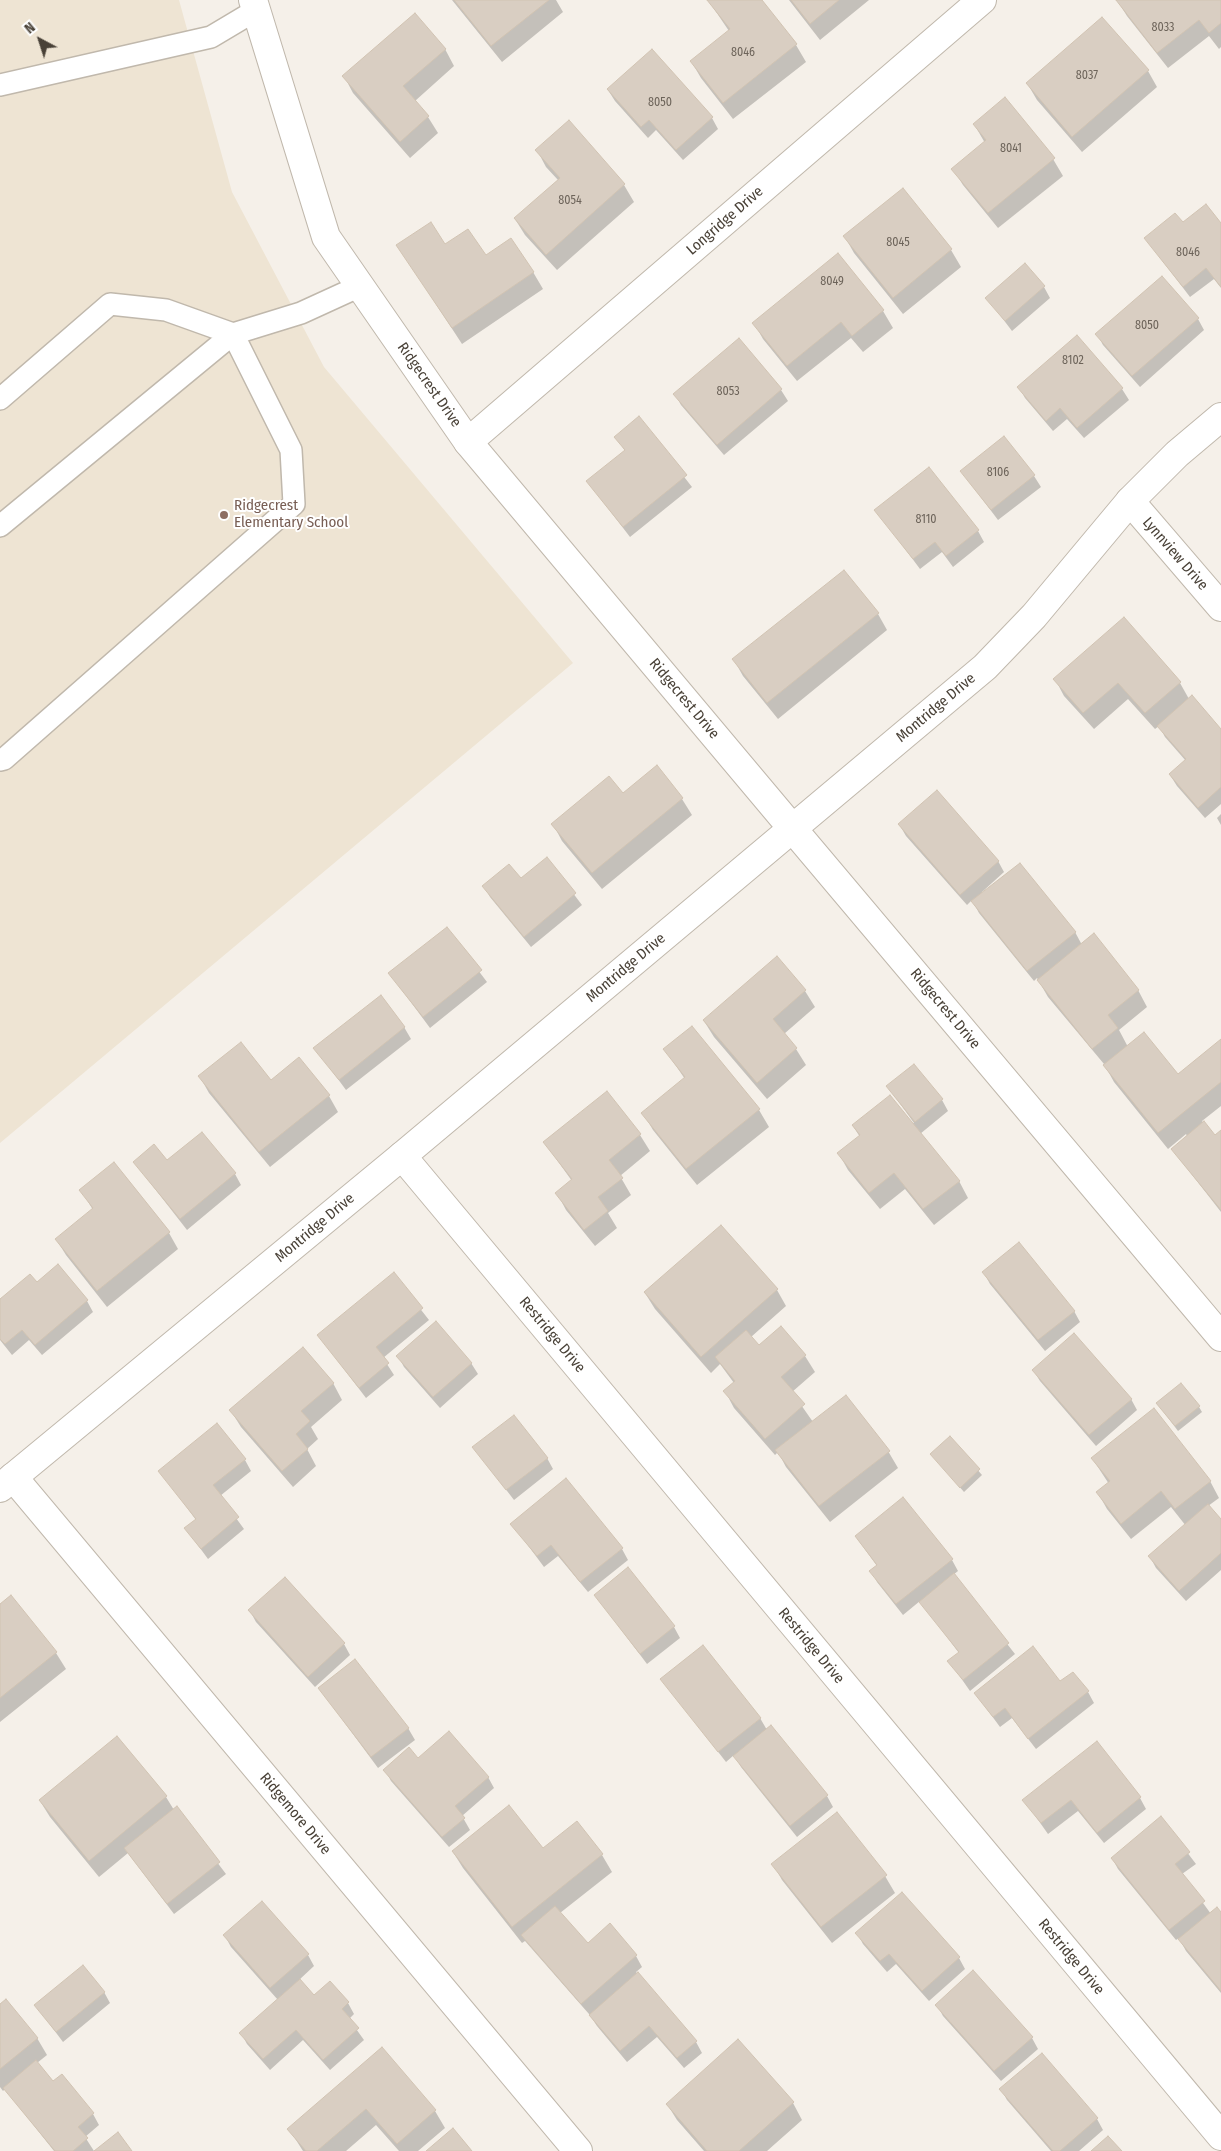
<!DOCTYPE html>
<html>
<head>
<meta charset="utf-8">
<style>
	body { margin:0 }
	#map { position:relative; width:1221px; height:2151px; overflow:hidden; background:#f5f0e9; font-family:"Fira Sans Condensed",sans-serif }
	canvas { display:block }
	.north { position:absolute; left:15px; top:15px; width:50px; height:50px; -webkit-text-stroke:4px #fff; paint-order:stroke; rotate:320deg; font-size:14px; font-weight:700; line-height:20px; text-align:center; color:#494137 }
	.north::after { content:''; display:block; margin:auto; width:18px; height:22px; background:#494137; clip-path:polygon(50% 0,100% 100%,50% 72%,0 100%) }
</style>
</head>
<body>
<div id="map">
<canvas width="1221" height="2151"></canvas>
<div class="north">N</div>
</div>
<script>
const c = document.querySelector('canvas').getContext('2d');
c.lineJoin = 'round';
function fillPath(path, color) {
  c.fillStyle = color;
  c.fill(path, 'evenodd');
}
function shape(rows) {
  const path = new Path2D();
  for (const r of rows) {
    path.moveTo(r[0], r[1]);
    for (let i = 2; i < r.length; i += 2) path.lineTo(r[i], r[i + 1]);
  }
  return path;
}
function stroke(path, color, width, dash) {
  c.strokeStyle = color;
  c.lineWidth = width;
  c.lineCap = dash ? 'butt' : 'round';
  c.setLineDash(dash || []);
  c.stroke(path);
}
function write(font, color, halo, rows, align = 'center') {
  c.font = font + ' "Fira Sans Condensed",sans-serif';
  c.lineWidth = 4;
  c.setLineDash([]);
  c.textBaseline = 'middle';
  c.strokeStyle = halo;
  c.fillStyle = color;
  for (const [text, x, y, turn = 0] of rows) {
    c.save();
    c.translate(x, y);
    c.rotate((+turn || 0) * Math.PI / 180);
    c.textAlign = isNaN(turn) ? turn : align;
    if (halo) c.strokeText(text, 0, 0);
    c.fillText(text, 0, 0);
    c.restore();
  }
}
fillPath(shape([
	[0,0,179,0,232,192,324,367,573,663,0,1143]
]), '#eee4d3');
fillPath(shape([
	[452,0,556,0,563,12,502,62],
	[708,0,760,0,796,45,806,62,733,119,701,78,691,61,729,31],
	[789,0,869,0,820,40],
	[1117,0,1221,0,1221,47,1219,49,1209,36,1168,68,1127,16],
	[445,49,454,66,415,101,428,117,438,133,410,158,353,93,344,76],
	[1148,71,1157,87,1082,152,1037,100,1027,83],
	[608,90,712,118,718,129,683,160,656,130,648,138,615,101],
	[569,122,624,185,634,202,557,270,525,235,515,219,558,180,546,167,537,150],
	[974,124,1053,159,1063,176,998,228,963,185,953,169,985,143],
	[903,190,951,250,961,267,903,314,854,253,845,237],
	[1182,224,1221,225,1221,288,1214,279,1190,297,1145,238],
	[398,246,445,246,486,257,533,272,543,289,462,344],
	[837,255,883,311,893,328,863,352,851,338,797,381,763,339,754,323],
	[1044,287,1050,298,1012,331,987,298],
	[1198,319,1204,330,1140,387,1103,345,1097,334],
	[739,340,781,390,788,401,724,455,681,405,675,394],
	[1019,387,1122,389,1129,400,1084,438,1067,419,1053,431,1025,398],
	[638,418,692,487,630,537,587,481,625,451,616,437],
	[961,471,1034,476,1041,487,998,520],
	[876,510,978,531,984,542,953,567,942,552,920,569],
	[878,614,887,630,778,719,743,676,734,660],
	[1055,679,1180,683,1189,699,1221,731,1221,804,1205,818,1177,786,1170,775,1186,761,1165,737,1159,726,1155,729,1128,699,1094,729,1064,696],
	[656,767,682,799,692,815,602,889,562,841,553,824,623,794],
	[1221,814,1221,825,1217,818],
	[899,824,998,861,1004,872,982,892,983,893,1075,932,1082,945,1138,990,1147,1007,1119,1030,1128,1047,1178,1076,1221,1041,1221,1106,1202,1121,1215,1137,1221,1132,1221,1212,1172,1149,1187,1136,1186,1134,1168,1149,1114,1082,1104,1064,1048,997,1037,978,1034,981,979,913,972,900,967,905,906,836],
	[547,859,582,905,531,947,490,897,484,886,521,880],
	[447,929,487,982,430,1028,390,974],
	[777,958,805,991,815,1007,784,1034,796,1049,806,1065,767,1099,714,1037,704,1021],
	[404,1027,411,1039,346,1090,315,1048],
	[692,1028,759,1110,769,1127,697,1185,653,1130,643,1113,685,1079,665,1050],
	[200,1077,271,1081,329,1096,338,1112,270,1167,209,1093],
	[888,1087,942,1100,948,1111,920,1134,959,1181,968,1198,934,1225,905,1189,880,1209,848,1170,839,1154,860,1137,853,1126,914,1123],
	[606,1093,640,1135,650,1151,620,1176,631,1195,608,1213,617,1228,595,1246,566,1210,557,1193,572,1181,544,1142],
	[134,1162,167,1162,235,1174,241,1185,187,1230],
	[81,1190,169,1233,178,1249,107,1307,66,1255,56,1239,93,1210],
	[984,1273,1074,1311,1080,1322,1045,1351,990,1284],
	[393,1274,429,1320,383,1358,394,1375,366,1398,318,1335],
	[777,1290,786,1306,751,1337,759,1347,781,1328,805,1356,815,1372,792,1392,813,1422,888,1451,898,1468,830,1522,786,1467,778,1452,775,1455,734,1408,725,1391,734,1383,720,1364,711,1373,655,1309,645,1293],
	[0,1300,87,1301,93,1312,42,1355,29,1340,12,1355,0,1340],
	[398,1356,471,1363,478,1374,440,1408,404,1367],
	[1033,1370,1131,1399,1137,1410,1096,1446,1040,1381],
	[333,1383,342,1400,311,1427,318,1439,307,1449,316,1466,293,1487,241,1427,231,1411],
	[1157,1403,1199,1407,1202,1412,1178,1431],
	[950,1438,982,1475,964,1492,931,1454],
	[474,1448,547,1458,553,1469,514,1500],
	[1092,1458,1210,1481,1219,1498,1208,1506,1221,1521,1221,1570,1186,1601,1156,1568,1150,1557,1186,1526,1171,1507,1131,1539,1107,1509,1098,1493,1109,1484],
	[245,1460,251,1471,220,1496,244,1529,208,1559,186,1529,196,1520,160,1471],
	[512,1524,622,1549,628,1560,588,1592,558,1556,544,1567],
	[856,1537,952,1560,958,1571,953,1575,1015,1654,970,1691,949,1661,959,1653,920,1601,903,1615,877,1582,871,1571,877,1566],
	[285,1579,344,1644,350,1655,315,1687,256,1622,250,1611],
	[595,1595,674,1627,680,1638,647,1664],
	[11,1597,56,1653,66,1669,0,1722,0,1606],
	[662,1680,760,1718,767,1730,827,1796,833,1807,797,1837,741,1767,734,1755,726,1762],
	[1060,1683,1088,1692,1094,1703,1036,1749,1012,1718,1000,1727,975,1693],
	[319,1688,408,1728,415,1740,378,1768],
	[418,1760,488,1777,494,1788,462,1816,470,1830,449,1847,391,1781,385,1770],
	[166,1797,174,1810,176,1808,226,1874,174,1914,128,1853,99,1877,50,1817,40,1801],
	[1140,1798,1146,1809,1104,1843,1078,1811,1048,1834,1024,1800],
	[1161,1818,1196,1864,1182,1874,1211,1914,1221,1914,1221,1993,1186,1951,1179,1938,1176,1940,1118,1869,1112,1858],
	[577,1823,602,1855,612,1872,560,1913,588,1945,636,1956,642,1967,636,1972,696,2042,702,2053,684,2068,657,2037,627,2062,597,2026,589,2014,525,1941,522,1943,463,1868,453,1852,543,1850],
	[773,1864,885,1876,895,1893,832,1943,782,1880],
	[902,1893,959,1958,965,1969,929,2001,896,1964,887,1972,863,1944,857,1933],
	[225,1936,308,1955,314,1966,299,1980,314,1997,348,2003,354,2014,349,2019,364,2040,330,2070,303,2040,270,2070,247,2044,241,2033,278,2000,231,1947],
	[104,1992,110,2003,63,2042,36,2006],
	[937,2005,1032,2038,1038,2049,1001,2081,943,2016],
	[0,2006,37,2038,47,2055,37,2063,53,2083,61,2076,93,2114,99,2125,85,2137,94,2151,54,2151,5,2089,3,2091,0,2087],
	[382,2049,435,2111,445,2128,418,2151,399,2151,376,2125,346,2151,303,2151,289,2129],
	[1001,2089,1097,2119,1103,2130,1079,2151,1051,2151,1007,2100],
	[793,2103,802,2120,767,2151,704,2151,677,2120,667,2104]
]), '#0003');
const building = shape([
	[454,0,549,0,491,46,454,0],
	[707,0,762,0,797,44,723,103,690,61,730,29,707,0],
	[791,0,839,0,810,24,791,0],
	[1116,0,1221,0,1221,23,1209,33,1199,20,1157,53,1116,0],
	[415,13,446,49,403,86,429,116,400,142,342,76,415,13],
	[1102,17,1149,70,1072,137,1026,83,1102,17],
	[652,49,713,117,676,150,649,120,641,127,607,89,652,49],
	[1005,97,1055,158,988,213,951,169,986,140,973,124,1005,97],
	[569,120,625,184,546,255,514,218,560,178,535,150,569,120],
	[903,188,952,249,893,298,843,236,903,188],
	[1206,204,1221,223,1221,287,1206,268,1183,287,1144,238,1175,213,1183,222,1206,204],
	[431,222,445,244,468,229,486,255,511,238,534,272,452,328,396,245,431,222],
	[838,253,884,310,852,336,841,322,787,366,752,323,838,253],
	[1025,263,1045,286,1005,321,985,298,1025,263],
	[1162,276,1199,318,1132,376,1095,334,1162,276],
	[1077,335,1123,388,1077,428,1060,408,1046,421,1017,387,1077,335],
	[739,338,782,389,717,445,673,394,739,338],
	[639,416,687,475,623,527,586,481,625,450,614,437,639,416],
	[1004,436,1035,475,991,510,960,471,1004,436],
	[929,467,979,530,946,556,935,542,913,559,874,510,929,467],
	[844,570,879,613,767,703,732,659,844,570],
	[1124,617,1181,682,1145,713,1118,683,1083,713,1053,679,1124,617],
	[1192,695,1221,729,1221,787,1198,808,1169,774,1186,759,1157,726,1192,695],
	[657,765,683,798,592,873,551,824,609,776,623,793,657,765],
	[937,790,999,861,960,895,898,824,937,790],
	[547,857,576,893,524,937,482,886,509,864,521,878,547,857],
	[1020,863,1076,932,1027,971,971,901,1020,863],
	[447,927,482,970,423,1017,388,973,447,927],
	[1094,933,1139,990,1108,1015,1118,1028,1092,1049,1037,980,1094,933],
	[777,956,806,990,773,1019,797,1048,757,1083,703,1020,777,956],
	[381,995,405,1027,339,1080,313,1048,381,995],
	[692,1026,760,1109,686,1169,641,1113,685,1077,663,1049,692,1026],
	[1144,1032,1178,1074,1221,1039,1221,1082,1158,1133,1103,1065,1144,1032],
	[241,1042,271,1080,299,1057,330,1095,259,1152,198,1076,241,1042],
	[914,1064,943,1099,915,1122,886,1086,914,1064],
	[607,1091,641,1134,609,1160,623,1178,598,1197,608,1211,584,1230,555,1193,572,1179,543,1142,607,1091],
	[890,1095,960,1181,923,1209,894,1173,869,1193,837,1153,860,1135,852,1125,890,1095],
	[1204,1121,1215,1135,1221,1130,1221,1210,1171,1149,1204,1121],
	[202,1132,236,1173,180,1219,133,1162,154,1144,167,1160,202,1132],
	[114,1162,170,1232,97,1291,55,1239,93,1208,79,1190,114,1162],
	[721,1225,778,1289,701,1357,644,1292,721,1225],
	[1019,1242,1075,1311,1038,1340,982,1272,1019,1242],
	[58,1264,88,1300,35,1345,22,1330,5,1344,0,1339,0,1299,30,1274,37,1282,58,1264],
	[394,1272,423,1308,376,1347,389,1363,359,1388,317,1335,394,1272],
	[436,1321,472,1363,433,1397,396,1356,436,1321],
	[781,1326,806,1355,781,1377,805,1404,765,1439,723,1391,735,1381,715,1357,746,1330,759,1345,781,1326],
	[1074,1333,1132,1399,1089,1435,1032,1370,1074,1333],
	[303,1347,334,1383,301,1411,310,1421,296,1434,308,1449,282,1471,229,1410,303,1347],
	[1181,1383,1200,1406,1175,1426,1156,1403,1181,1383],
	[846,1395,890,1451,819,1506,775,1450,846,1395],
	[1154,1408,1211,1481,1175,1509,1161,1491,1121,1524,1096,1492,1110,1481,1091,1458,1154,1408],
	[514,1415,548,1458,506,1490,472,1447,514,1415],
	[217,1423,246,1459,213,1485,239,1517,201,1549,184,1528,196,1519,158,1471,217,1423],
	[950,1436,980,1469,960,1488,930,1454,950,1436],
	[566,1478,623,1548,580,1582,551,1545,537,1556,510,1524,566,1478],
	[903,1497,953,1559,896,1604,869,1571,877,1565,855,1536,903,1497],
	[1208,1504,1221,1519,1221,1553,1179,1591,1148,1556,1208,1504],
	[628,1567,675,1626,640,1654,594,1595,628,1567],
	[954,1573,1009,1643,963,1680,947,1661,959,1652,919,1602,954,1573],
	[285,1577,345,1643,308,1677,248,1610,285,1577],
	[11,1595,57,1652,0,1698,0,1604,11,1595],
	[703,1645,761,1718,718,1752,660,1679,703,1645],
	[1033,1646,1060,1681,1073,1672,1089,1691,1028,1739,1005,1708,993,1717,974,1693,1033,1646],
	[355,1659,409,1728,371,1757,318,1688,355,1659],
	[771,1725,828,1795,790,1826,733,1756,771,1725],
	[449,1731,489,1777,455,1806,465,1818,442,1837,383,1770,409,1747,418,1758,449,1731],
	[117,1736,167,1796,89,1861,39,1800,117,1736],
	[1097,1741,1141,1797,1097,1833,1071,1800,1041,1823,1022,1800,1097,1741],
	[509,1805,543,1848,577,1821,603,1854,512,1927,452,1851,509,1805],
	[177,1806,220,1862,167,1904,124,1848,177,1806],
	[837,1812,887,1875,821,1927,771,1864,837,1812],
	[1161,1816,1190,1852,1175,1864,1205,1901,1169,1930,1111,1858,1161,1816],
	[902,1892,960,1957,922,1991,889,1954,880,1961,855,1933,902,1892],
	[262,1901,309,1954,270,1988,223,1935,262,1901],
	[555,1906,588,1943,610,1923,637,1955,581,2004,521,1935,555,1906],
	[1217,1907,1221,1912,1221,1991,1178,1939,1217,1907],
	[83,1965,105,1992,56,2032,34,2005,83,1965],
	[973,1970,1033,2037,994,2071,935,2005,973,1970],
	[638,1972,697,2041,677,2058,649,2026,620,2051,589,2015,638,1972],
	[300,1979,314,1995,330,1981,349,2002,342,2009,359,2028,323,2060,296,2030,263,2059,239,2033,300,1979],
	[6,1999,38,2038,0,2069,0,2004,6,1999],
	[738,2039,794,2102,739,2151,707,2151,666,2104,738,2039],
	[382,2047,436,2110,397,2144,366,2109,317,2151,306,2151,287,2129,382,2047],
	[1042,2053,1098,2118,1060,2151,1053,2151,999,2089,1042,2053],
	[36,2060,53,2081,62,2074,94,2113,78,2127,88,2138,73,2151,55,2151,3,2088,36,2060],
	[453,2128,472,2151,426,2151,453,2128],
	[118,2132,132,2151,94,2151,118,2132],
	[1108,2136,1122,2151,1091,2151,1108,2136]
]);
fillPath(building, '#d9cec2');
stroke(building, '#d1c3b2', 1);
const service = shape([
	[0,85,211,37,258,9],
	[0,399,110,304,166,310,233,334,291,450,294,504,4,759,0,760],
	[0,526,233,334,301,313,360,286]
]);
const minor = shape([
	[468,442,982,0],
	[1130,501,1221,607],
	[792,828,1221,1337],
	[402,1156,1221,2136],
	[13,1477,578,2151]
]);
const tertiary = shape([
	[253,0,326,237,468,442,792,828],
	[0,1488,402,1156,985,667,1034,616,1130,501,1177,454,1221,417]
]);
stroke(service, '#c0b8ac', 24);
stroke(minor, '#c0b8ac', 30);
stroke(tertiary, '#c0b8ac', 30);
stroke(service, '#fff', 21);
stroke(minor, '#fff', 28);
stroke(tertiary, '#fff', 28);
for (const [x, y, r, color] of [
	[224,515,5,"#8d6e63"]
]) {
  const dot = new Path2D();
  dot.arc(x, y, r, 0, 2 * Math.PI);
  c.fillStyle = color;
  c.fill(dot);
  stroke(dot, '#fff', 2);
}
write('12px', '#6d645a', null, [
	["8033",1163,28],
	["8046",743,53],
	["8037",1087,76],
	["8050",660,103],
	["8041",1011,149],
	["8054",570,201],
	["8045",898,243],
	["8046",1188,253],
	["8049",832,282],
	["8050",1147,326],
	["8102",1073,361],
	["8053",728,392],
	["8106",998,473],
	["8110",926,520]
]);
write('15px', '#494137', '#fff', [
	["Longridge Drive",725,221,-41],
	["Ridgecrest Drive",429,385,55],
	["Lynnview Drive",1175,554,49],
	["Ridgecrest Drive",684,699,50],
	["Montridge Drive",936,708,-40],
	["Montridge Drive",626,968,-40],
	["Ridgecrest Drive",945,1009,50],
	["Montridge Drive",315,1228,-40],
	["Restridge Drive",552,1335,50],
	["Restridge Drive",811,1646,50],
	["Ridgemore Drive",295,1814,50],
	["Restridge Drive",1071,1957,50]
]);
write('15px', '#785e54', '#fff', [
	["Ridgecrest",234,506],
	["Elementary School",234,523]
], 'left');
</script>
</body>
</html>
